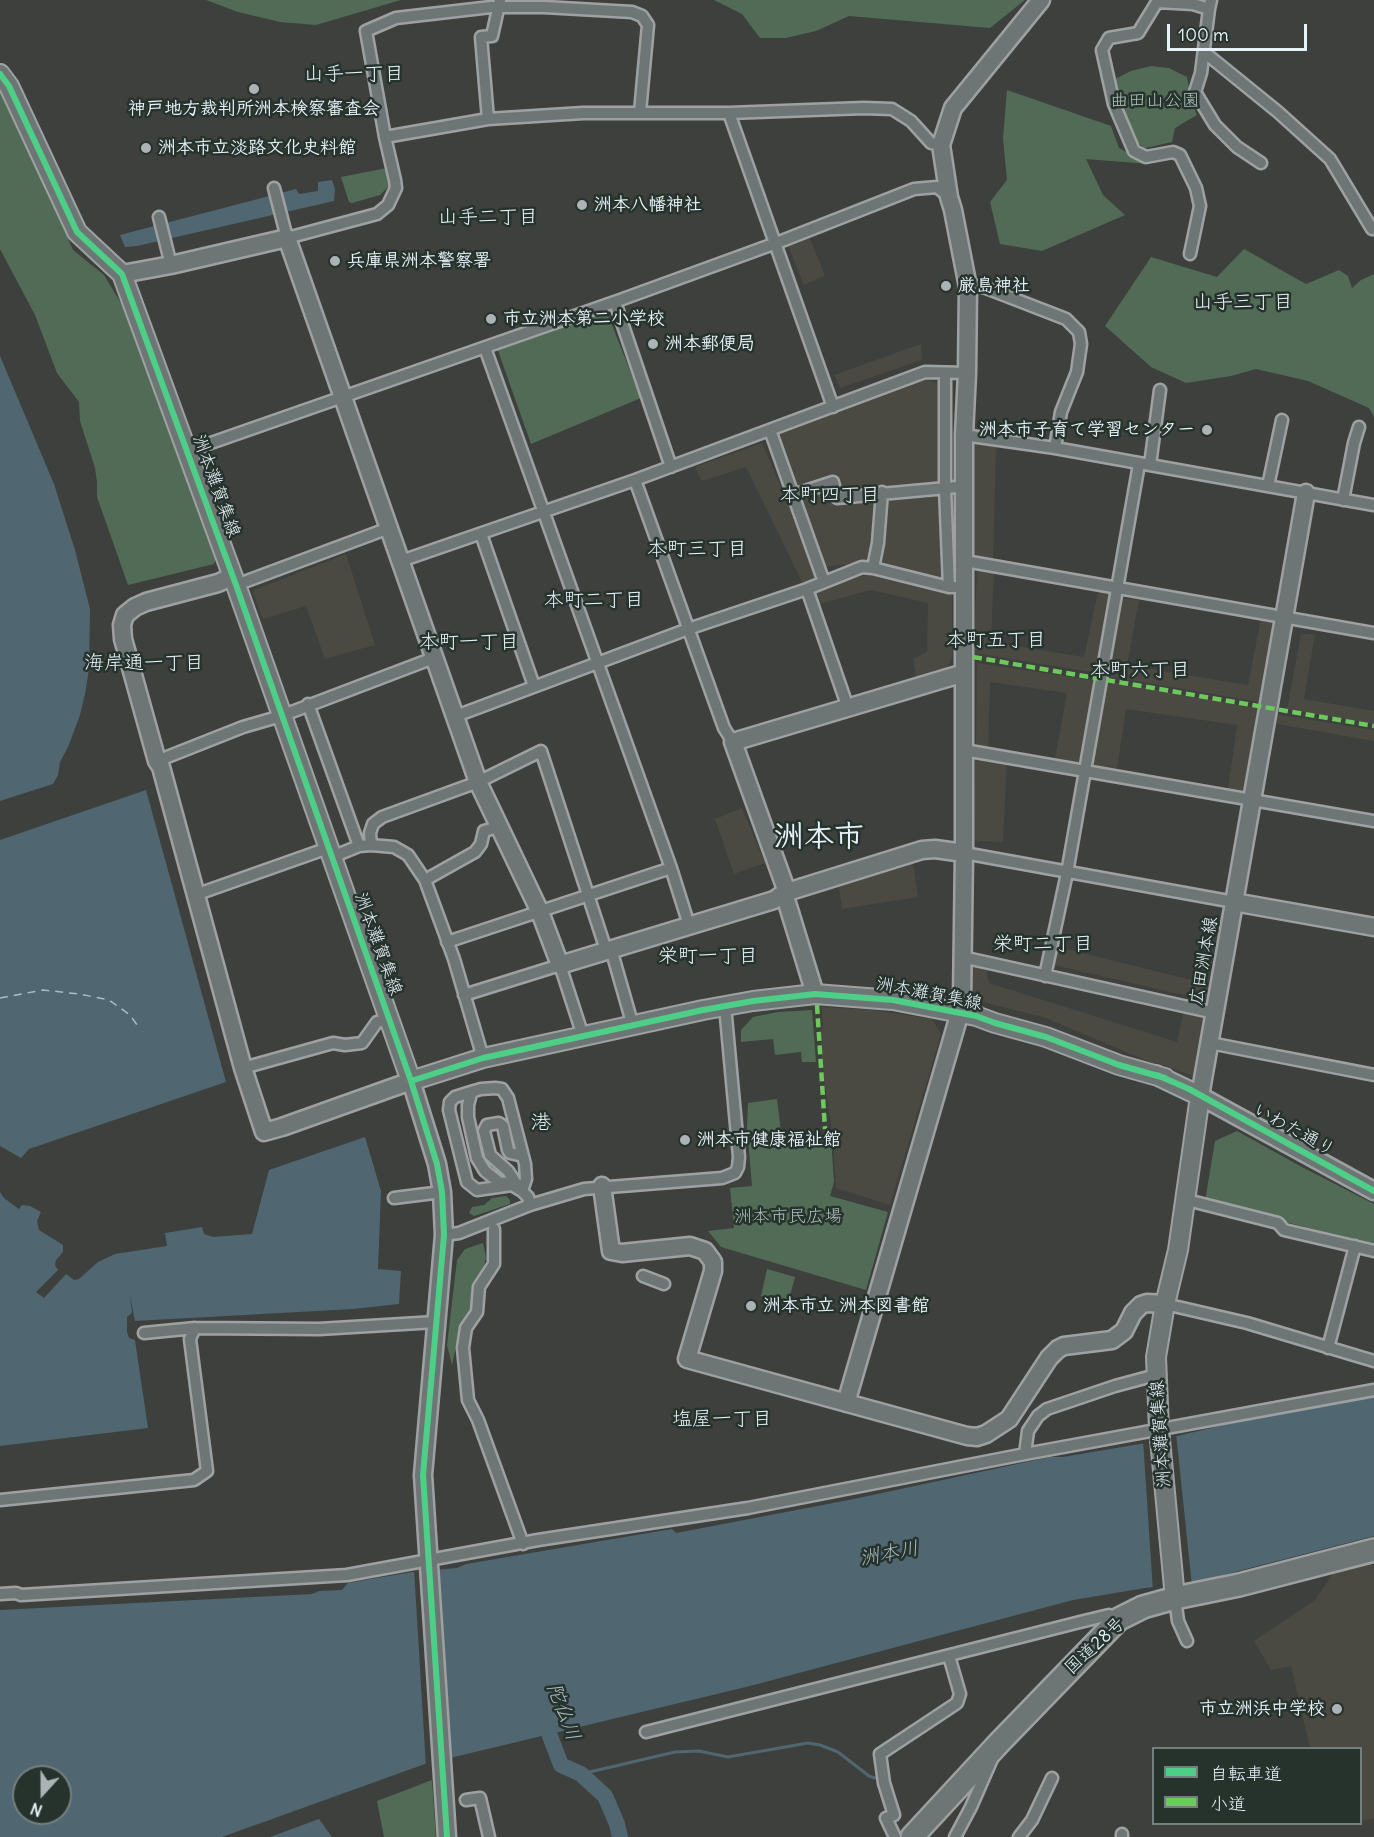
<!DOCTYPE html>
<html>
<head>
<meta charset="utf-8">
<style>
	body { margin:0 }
	#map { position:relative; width:1374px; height:1837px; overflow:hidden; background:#3d403c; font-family:Delius,"Klee One",sans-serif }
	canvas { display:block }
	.legend { position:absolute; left:1152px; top:1747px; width:210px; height:78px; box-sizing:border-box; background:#26332d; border:2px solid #747f7e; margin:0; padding:8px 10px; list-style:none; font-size:18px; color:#e8f1f8 }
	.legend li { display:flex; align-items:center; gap:12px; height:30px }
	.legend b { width:30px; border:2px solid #747f7e }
	.north { position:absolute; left:12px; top:1765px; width:60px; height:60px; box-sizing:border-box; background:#26332d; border:2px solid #747f7e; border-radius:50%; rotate:201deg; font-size:16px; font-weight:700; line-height:24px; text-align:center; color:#e8f1f8 }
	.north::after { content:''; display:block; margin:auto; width:21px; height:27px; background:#acb3b6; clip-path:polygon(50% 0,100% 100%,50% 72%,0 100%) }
	.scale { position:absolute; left:1167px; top:24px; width:140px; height:27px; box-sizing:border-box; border:3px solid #e8f1f8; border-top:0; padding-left:8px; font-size:18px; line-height:21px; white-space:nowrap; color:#e8f1f8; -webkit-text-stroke:4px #26332d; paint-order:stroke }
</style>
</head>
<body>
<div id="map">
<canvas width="1374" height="1837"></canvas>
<ul class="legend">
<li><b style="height:8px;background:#4dcf88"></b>自転車道</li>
<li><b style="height:8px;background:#6dc95d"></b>小道</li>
</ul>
<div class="north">N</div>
<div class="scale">100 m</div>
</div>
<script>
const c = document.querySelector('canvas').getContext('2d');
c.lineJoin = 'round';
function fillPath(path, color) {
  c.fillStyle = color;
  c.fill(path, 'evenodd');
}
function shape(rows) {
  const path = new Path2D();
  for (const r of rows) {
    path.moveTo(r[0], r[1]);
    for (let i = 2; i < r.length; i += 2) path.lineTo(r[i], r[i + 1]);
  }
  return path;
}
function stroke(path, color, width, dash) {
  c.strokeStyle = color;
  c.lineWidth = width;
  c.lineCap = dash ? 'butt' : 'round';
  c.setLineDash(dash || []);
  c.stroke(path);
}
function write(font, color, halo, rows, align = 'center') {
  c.font = font + ' Delius,"Klee One",sans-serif';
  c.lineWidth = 5;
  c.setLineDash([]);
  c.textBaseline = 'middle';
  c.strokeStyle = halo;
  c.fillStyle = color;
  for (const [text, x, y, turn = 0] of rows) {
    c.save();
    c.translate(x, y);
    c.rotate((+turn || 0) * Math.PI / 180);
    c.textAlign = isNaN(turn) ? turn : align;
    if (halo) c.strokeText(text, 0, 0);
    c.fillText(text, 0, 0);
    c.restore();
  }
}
fillPath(shape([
	[810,238,825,276,804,285,788,246],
	[921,344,922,360,840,388,834,375],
	[925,380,950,385,950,582,874,561,824,567,775,432],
	[762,443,815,567,817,576,803,584,746,467,702,481,695,467],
	[973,443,996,447,993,558,974,557],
	[346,554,375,645,325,659,306,606,263,619,252,591],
	[977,566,994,570,991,642,1084,657,1099,587,1114,591,1098,673,974,653],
	[874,573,952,593,952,657,946,671,916,677,913,659,927,652,928,603,871,590,819,604,815,589],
	[1120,598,1139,600,1127,665,1248,685,1261,618,1276,621,1260,702,1100,675],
	[1301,634,1315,634,1304,699,1374,711,1374,724,1287,709],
	[977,663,1099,681,1083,767,1054,763,1067,693,990,682,988,750,976,748],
	[1106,681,1261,709,1247,792,1228,789,1237,725,1126,709,1117,768,1093,765],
	[1274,714,1374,730,1374,741,1272,723],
	[975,755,1007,759,1003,842,977,841,974,839],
	[742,808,765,863,734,874,715,819],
	[913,863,918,897,842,909,839,887],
	[1058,947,1212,985,1209,1001,1054,965],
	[973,963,986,967,989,983,1177,1042,1184,1010,1206,1015,1207,1019,1196,1077,1158,1063,1157,1065,1043,1017,978,1001,973,993],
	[822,1007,873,1010,932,1019,941,1034,890,1205,836,1188,832,1129,824,1079,820,1032,823,1027],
	[1370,1561,1374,1568,1374,1818,1361,1821,1360,1748,1310,1748,1291,1666,1271,1670,1254,1641,1315,1600,1336,1569]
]), '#4a4a42');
fillPath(shape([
	[206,0,401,0,316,25,280,22,238,12],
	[714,0,1025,0,990,28,849,16,816,31,786,38,760,38,742,14],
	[1151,66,1169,68,1187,77,1192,104,1197,115,1175,128,1172,142,1145,148,1134,140,1115,97,1115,79,1131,71],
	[0,90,5,96,73,250,104,275,124,308,217,557,214,564,128,585,97,497,97,482,95,468,80,421,79,402,57,373,35,315,0,249],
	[1007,90,1111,126,1119,148,1149,164,1086,159,1103,195,1125,215,1042,251,1000,244,990,202,1007,180,1003,139],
	[387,168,390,185,380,195,352,203,349,202,341,177],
	[1244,249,1306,284,1339,270,1348,276,1352,288,1361,280,1374,274,1374,417,1369,408,1308,381,1256,369,1231,376,1186,383,1151,367,1105,326,1151,257,1217,277],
	[606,310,641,398,531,444,496,345],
	[812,1010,816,1062,802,1062,801,1052,775,1055,773,1039,741,1042,741,1030,753,1017,778,1012],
	[777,1099,782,1141,831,1138,834,1182,830,1196,888,1212,866,1290,721,1247,708,1231,734,1228,730,1188,752,1186,747,1127,748,1103],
	[1237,1131,1300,1166,1374,1204,1374,1245,1205,1201,1215,1141],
	[506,1196,510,1200,510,1204,474,1216,469,1213,472,1207,484,1205,492,1198],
	[483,1243,486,1257,483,1271,473,1294,470,1320,459,1332,452,1365,447,1345,457,1260,465,1249],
	[767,1269,795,1277,788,1303,761,1296],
	[432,1780,436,1837,384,1837,377,1801]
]), '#526b56');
fillPath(shape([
	[332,180,335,189,334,201,137,246,125,247,120,235,296,189,299,194,318,191,318,182],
	[0,356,54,484,75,550,90,609,89,669,85,694,80,715,68,747,60,762,58,775,53,784,0,801],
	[146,790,226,1082,29,1149,21,1158,0,1146,0,840],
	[365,1137,381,1191,378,1269,401,1271,399,1304,353,1309,135,1321,130,1296,132,1313,127,1317,127,1332,129,1338,135,1340,148,1428,0,1446,0,1192,4,1198,19,1209,22,1205,30,1206,41,1212,37,1221,39,1230,63,1245,63,1252,56,1260,55,1265,58,1270,36,1292,44,1298,66,1274,74,1280,79,1279,98,1262,115,1254,167,1246,165,1233,202,1227,204,1234,213,1237,252,1234,269,1170],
	[1374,1397,1374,1536,1192,1583,1145,1588,1073,1600,750,1686,425,1764,222,1837,0,1837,0,1610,312,1594,319,1591,342,1590,348,1583,412,1572,457,1568,466,1564,672,1529,676,1533,854,1499,1050,1457,1063,1457,1152,1442,1282,1411],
	[24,1777,60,1777,60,1813,24,1813],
	[319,1819,332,1837,270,1837]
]), '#506671');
fillPath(shape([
	[1176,1433,1192,1586,1153,1591,1143,1440],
	[439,1566,452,1760,426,1767,414,1569],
	[343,1585,344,1586,342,1588,318,1589,317,1592,311,1593,0,1609,0,1607,312,1591,319,1588,341,1587]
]), '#3d403c');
stroke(shape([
	[581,1774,675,1752,699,1751,728,1757,808,1743,820,1745,838,1752,869,1776,875,1778]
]), '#506671', 3);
stroke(shape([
	[542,1715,561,1765,581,1774,605,1796,617,1824,620,1837]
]), '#506671', 16);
stroke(shape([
	[0,998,43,990,79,994,109,1000,130,1015,140,1029]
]), '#acbbc4', 1.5, [8, 6]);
const street = shape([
	[1211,0,1209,9,1201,73,1195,92,1215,125,1237,147,1261,163],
	[1204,52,1278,112,1330,159,1372,229],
	[729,113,833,407],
	[488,119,481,37,492,36,500,0],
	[385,137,488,119,583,113,729,113,864,108,892,109,911,121,931,143,941,145],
	[274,188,287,238,377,214,388,205,396,188,395,180,385,137,366,31,396,18,491,7,544,7,632,12,642,16,648,25,640,112],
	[159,217,171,265],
	[1190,254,1200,206,1196,188,1180,155,1173,152,1146,157,1134,151,1114,104,1102,50,1109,38,1138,33,1157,2,1193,4,1209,9],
	[968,287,974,285,986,288,1066,319,1079,332,1081,344,1077,372,1061,412,1055,448],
	[615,302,671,467],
	[485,348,671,868,689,925],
	[945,373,945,488,949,587],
	[770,430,824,582],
	[964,435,1055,448,1374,505],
	[188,451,620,300,779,242,914,189,937,187,949,197],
	[1150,465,1160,390],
	[635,480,724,728,733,742],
	[1268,486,1282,420],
	[793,495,833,482,837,498,957,487],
	[1343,500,1354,443,1359,427],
	[481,534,534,686],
	[401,561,635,480,925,372,967,373],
	[965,561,1374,633],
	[873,568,878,543,882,492],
	[236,585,389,528],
	[807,589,848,708],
	[308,704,359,846],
	[456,716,688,629,807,589,862,567,873,568,949,587,964,587],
	[964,750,1374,821],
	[157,761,243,727,281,716,436,657],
	[371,845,370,833,373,824,382,817,478,782,541,751,606,950],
	[964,853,1234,902],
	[332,857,359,846,371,845,394,847,408,855,425,880,454,959,483,1058],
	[425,880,475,852,481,844,484,831,498,827],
	[195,895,328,848],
	[447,942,671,868],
	[611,949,633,1026],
	[962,957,1215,1013],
	[1045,976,1067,873,1139,464],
	[464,995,560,965,583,1036],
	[1210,1043,1374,1075],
	[243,1068,333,1043,345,1045,362,1043,377,1022,389,1019],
	[474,1091,455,1097,450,1102,449,1110,467,1182,477,1190,512,1185,522,1191,526,1179,525,1164,508,1098,502,1089,495,1088,481,1089,474,1091,471,1094,468,1105,468,1117,477,1158,485,1171,500,1183,515,1182,517,1184,522,1191,528,1197,530,1205],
	[515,1182,508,1171,490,1155,484,1131,487,1125,499,1123,503,1126,508,1150,510,1153,523,1156],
	[394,1198,442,1192],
	[1187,1200,1278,1223,1284,1230,1374,1251],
	[494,1229,494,1264,479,1287,477,1312,466,1328,463,1348,468,1400,478,1420,523,1544],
	[444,1235,459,1233,530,1205,584,1189,722,1178,735,1173,738,1167,739,1157,725,1006],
	[643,1276,664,1284],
	[1165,1304,1247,1323,1374,1361],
	[144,1333,195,1328],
	[1328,1348,1355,1246],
	[1025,1454,1028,1431,1038,1416,1047,1409,1115,1386,1156,1375],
	[0,1500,194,1480,207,1471,190,1339,195,1328,319,1329,436,1322],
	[0,1594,16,1593,21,1595,347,1575,538,1540,748,1508,1025,1454,1374,1390],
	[1175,1598,1178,1621,1187,1641],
	[646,1732,1080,1622,1109,1615,1119,1619],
	[466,1800,480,1798,489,1837],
	[895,1837,886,1818,894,1815,884,1783,880,1754,957,1703,960,1694,949,1656],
	[955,1837,971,1807,992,1759],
	[1019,1837,1032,1820,1052,1778],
	[1122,1837,1122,1834]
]);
const secondary = shape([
	[122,274,171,265,287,238,478,782,540,912,560,965,774,900,784,893,922,850,935,849,964,853,962,1001,960,1012,846,1403],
	[1306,493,1200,1096,1374,1191],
	[233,576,218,583,146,602,135,607,125,615,122,625,123,639,157,761,161,767,243,1068,264,1132,282,1127,411,1081,437,1164,442,1192,444,1235,423,1475,447,1837],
	[964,853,964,435,967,373,968,287,953,210,949,197,941,145,953,108,1041,0],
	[787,892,733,742,964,673],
	[784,893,815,994],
	[1234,902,1374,927],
	[602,1186,611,1251,622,1253,690,1246,705,1251,713,1262,713,1271,687,1359,967,1436,977,1437,986,1434,1009,1419,1049,1358,1058,1349,1064,1346,1112,1340,1124,1331,1133,1313,1141,1305,1147,1303,1165,1304]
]);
const primary = shape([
	[0,74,9,86,77,232,122,274,236,585,411,1081,483,1058,703,1010,753,1001,815,994,893,1000,976,1016,995,1023,1046,1037,1119,1065,1165,1078],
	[1156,1075,1200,1096,1178,1250,1165,1304,1156,1357,1159,1429,1175,1598]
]);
const highway = shape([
	[912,1837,999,1743,1119,1619,1143,1607,1175,1598,1239,1585,1374,1550]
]);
stroke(street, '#9ea1a1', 15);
stroke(secondary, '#9ea1a1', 21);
stroke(primary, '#9ea1a1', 22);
stroke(highway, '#9ea1a1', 26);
stroke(street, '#6e7575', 10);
stroke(secondary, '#6e7575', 16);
stroke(primary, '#6e7575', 18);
stroke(highway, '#6e7575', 21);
stroke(shape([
	[973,657,1374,726],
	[817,1005,825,1129]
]), '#6dc95d', 4.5, [9, 4.5]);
stroke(shape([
	[0,74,9,86,77,232,122,274,236,585,411,1081,437,1164,442,1192,444,1235,423,1475,447,1837],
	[1157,1075,1189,1089,1374,1191],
	[411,1081,483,1058,703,1010,753,1001,815,994,893,1000,976,1016,995,1023,1046,1037,1119,1065,1165,1078]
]), '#4dcf88', 6);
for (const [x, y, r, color] of [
	[254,89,6,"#acb3b6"],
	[146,148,6,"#acb3b6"],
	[582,205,6,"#acb3b6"],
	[335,261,6,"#acb3b6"],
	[946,286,6,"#acb3b6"],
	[491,319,6,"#acb3b6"],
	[653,344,6,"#acb3b6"],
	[1207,430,6,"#acb3b6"],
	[685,1140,6,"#acb3b6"],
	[751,1306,6,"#acb3b6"],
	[1337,1709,6,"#acb3b6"]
]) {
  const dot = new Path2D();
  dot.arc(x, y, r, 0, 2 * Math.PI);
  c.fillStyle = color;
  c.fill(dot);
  stroke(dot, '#26332d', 2);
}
write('18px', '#adbeb9', '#26332d', [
	["曲田山公園",1155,101],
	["洲本市民広場",788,1217]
]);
write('bold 18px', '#e8f1f8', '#26332d', [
	["神戸地方裁判所洲本検察審査会",254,109,"center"],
	["洲本市立淡路文化史料館",158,148],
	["洲本八幡神社",594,205],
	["兵庫県洲本警察署",347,261],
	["厳島神社",958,286],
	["市立洲本第二小学校",503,319],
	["洲本郵便局",665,344],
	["洲本市子育て学習センター",1195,430,"right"],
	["洲本市健康福祉館",697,1140],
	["洲本市立 洲本図書館",763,1306],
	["市立洲浜中学校",1325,1709,"right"]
], 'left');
write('18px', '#e8f1f8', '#26332d', [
	["洲本灘賀集線",216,486,70],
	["洲本灘賀集線",378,944,70],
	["広田洲本線",1204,961,-80],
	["洲本灘賀集線",929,994,11],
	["いわた通り",1294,1130,29],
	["洲本灘賀集線",1161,1434,-94],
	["国道28号",1095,1646,-43]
]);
write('20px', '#e8f1f8', '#26332d', [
	["山手一丁目",354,74],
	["山手二丁目",488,217],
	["山手三丁目",1243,302],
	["本町四丁目",830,495],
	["本町三丁目",697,549],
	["本町二丁目",594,600],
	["本町五丁目",996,640],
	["本町一丁目",469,642],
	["海岸通一丁目",144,663],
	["本町六丁目",1140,670],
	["栄町二丁目",1043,944],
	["栄町一丁目",708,956],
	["塩屋一丁目",722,1419]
]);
write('italic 20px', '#acbbc4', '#26332d', [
	["洲本川",889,1554,-11],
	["陀仏川",563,1712,69]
]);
write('21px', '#e8f1f8', '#26332d', [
	["港",541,1123]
]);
write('bold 30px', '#e8f1f8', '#26332d', [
	["洲本市",819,837]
]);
</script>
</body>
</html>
